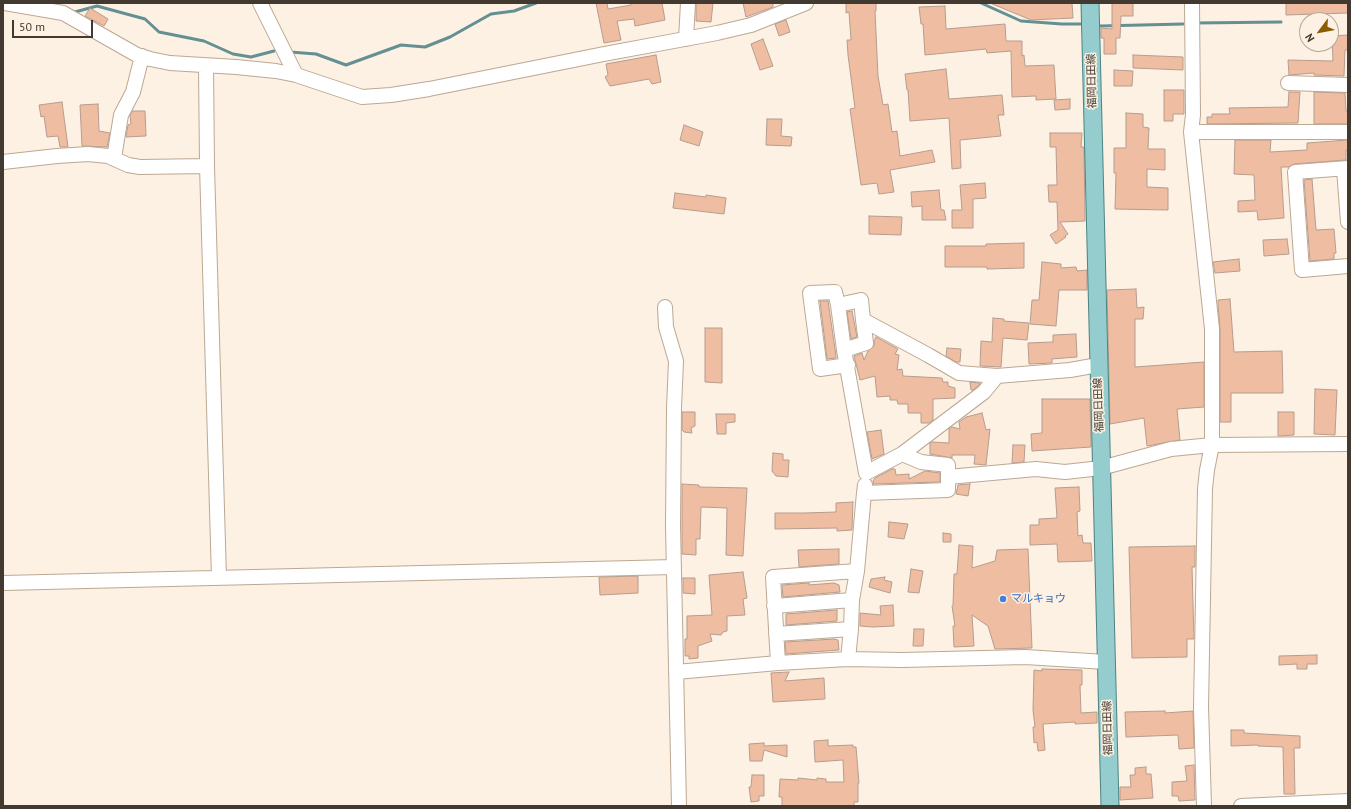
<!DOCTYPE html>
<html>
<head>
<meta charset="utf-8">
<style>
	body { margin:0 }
	#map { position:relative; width:1351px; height:809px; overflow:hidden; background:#fdf1e3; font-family:"PT Sans",sans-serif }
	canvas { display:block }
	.frame { position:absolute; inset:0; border:4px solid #423a31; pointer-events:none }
	.north { position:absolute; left:1299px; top:12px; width:40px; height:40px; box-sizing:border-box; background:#fdf1e3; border:1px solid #b2a89c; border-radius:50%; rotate:238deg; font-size:11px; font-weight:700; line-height:16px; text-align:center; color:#423a31 }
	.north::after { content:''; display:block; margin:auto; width:14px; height:18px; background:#8c5c04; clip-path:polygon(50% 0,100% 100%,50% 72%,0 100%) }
	.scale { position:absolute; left:12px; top:20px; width:81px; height:18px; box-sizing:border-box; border:2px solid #423a31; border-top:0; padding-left:5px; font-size:12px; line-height:14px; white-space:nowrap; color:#423a31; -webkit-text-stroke:3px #fdf1e3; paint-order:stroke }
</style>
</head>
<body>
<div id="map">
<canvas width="1351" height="809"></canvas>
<div class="frame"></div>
<div class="north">N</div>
<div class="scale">50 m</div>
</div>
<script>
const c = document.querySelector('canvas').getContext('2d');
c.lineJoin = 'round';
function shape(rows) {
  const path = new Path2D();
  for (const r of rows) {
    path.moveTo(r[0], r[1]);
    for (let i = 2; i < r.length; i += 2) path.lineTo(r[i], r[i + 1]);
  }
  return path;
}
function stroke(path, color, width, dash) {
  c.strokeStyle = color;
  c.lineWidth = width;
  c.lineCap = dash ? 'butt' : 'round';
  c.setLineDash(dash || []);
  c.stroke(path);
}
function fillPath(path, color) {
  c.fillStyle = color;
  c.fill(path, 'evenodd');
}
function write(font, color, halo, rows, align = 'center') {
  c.font = font + ' "PT Sans","Noto Sans JP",sans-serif';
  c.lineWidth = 3;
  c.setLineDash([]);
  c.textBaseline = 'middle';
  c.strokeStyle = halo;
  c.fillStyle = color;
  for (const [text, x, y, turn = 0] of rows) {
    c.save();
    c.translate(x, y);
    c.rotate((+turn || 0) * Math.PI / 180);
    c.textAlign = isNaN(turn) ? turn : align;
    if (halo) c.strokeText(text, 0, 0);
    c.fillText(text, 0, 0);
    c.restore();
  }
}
stroke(shape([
	[981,3,1021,21,1062,24,1081,24],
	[72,11,75,12,97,6,145,19,159,32,204,41,233,54,251,57,274,51],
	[1195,23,1281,22],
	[1100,26,1183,24],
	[290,52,316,54,346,65,401,45,425,47,450,37,491,14,514,11,536,3]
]), '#648f93', 3);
const building = shape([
	[596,3,607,3,608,9,631,5,631,3,662,3,665,20,635,26,634,19,617,21,621,40,604,43,596,3],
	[696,3,713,3,711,22,696,21,696,3],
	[743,3,773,3,773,7,746,17,743,3],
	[846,3,876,3,876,11,875,11,878,76,883,105,888,104,892,132,897,131,900,156,932,150,935,162,890,170,894,192,879,194,877,183,861,185,850,109,855,108,848,55,847,40,851,40,849,12,846,13,846,3],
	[990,3,1072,3,1073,18,1031,20,990,3],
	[1112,3,1133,3,1133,16,1121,16,1120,38,1116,38,1116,54,1104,54,1104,38,1101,38,1101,28,1112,29,1112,3],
	[1286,3,1348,3,1348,13,1286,15,1286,3],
	[945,6,946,29,1005,24,1006,41,1022,41,1022,56,1024,55,1025,66,1054,65,1056,99,1036,100,1036,96,1012,97,1011,51,987,53,986,49,925,55,923,24,921,24,919,7,945,6],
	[90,8,108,19,104,26,85,16,90,8],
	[786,20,790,32,779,36,775,24,786,20],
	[1348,35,1348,50,1345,50,1344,76,1314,75,1314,73,1289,75,1288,60,1333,61,1332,36,1348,35],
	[763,39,773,66,760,70,751,44,763,39],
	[656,55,661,82,652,84,649,79,610,86,605,77,608,75,606,64,656,55],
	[1133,55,1183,57,1183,70,1133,68,1133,55],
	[946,69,949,99,1002,95,1004,115,998,115,1001,136,960,140,961,168,952,169,949,118,910,121,908,90,907,90,905,74,946,69],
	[1114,70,1133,71,1132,86,1114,86,1114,70],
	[1164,90,1184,90,1184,114,1173,114,1173,121,1164,121,1164,90],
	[1289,92,1300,92,1298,123,1207,124,1207,117,1212,117,1212,114,1230,114,1229,108,1288,107,1289,92],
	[1314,92,1345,93,1346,111,1348,111,1348,124,1314,124,1314,92],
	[1070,99,1070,109,1055,110,1054,100,1070,99],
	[62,102,68,147,60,147,58,136,47,137,44,116,41,117,39,105,62,102],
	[98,104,99,131,110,133,107,147,82,146,80,105,98,104],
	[133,111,145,111,146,136,126,137,128,125,131,124,130,115,133,111],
	[1126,113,1143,114,1143,127,1149,128,1148,149,1165,149,1165,170,1147,169,1147,187,1168,188,1168,210,1115,209,1116,173,1114,173,1114,148,1126,148,1126,113],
	[767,119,782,119,781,136,792,137,791,146,766,145,767,119],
	[684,125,703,132,699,146,680,140,684,125],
	[1050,133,1082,133,1081,147,1084,147,1085,221,1060,222,1068,234,1065,236,1066,237,1056,244,1050,235,1058,230,1057,202,1049,202,1048,185,1057,185,1056,147,1050,147,1050,133],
	[1235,140,1271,140,1270,152,1307,150,1307,143,1348,140,1348,150,1346,150,1346,160,1294,164,1289,167,1281,167,1284,218,1258,220,1257,211,1238,212,1238,201,1255,200,1254,175,1234,174,1235,140],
	[1312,179,1316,230,1334,229,1336,253,1334,253,1334,259,1310,261,1304,180,1312,179],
	[985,183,986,198,973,199,973,228,952,228,952,210,962,210,960,185,985,183],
	[939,190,941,210,944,210,946,220,922,220,922,206,912,207,911,192,939,190],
	[675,193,706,197,706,195,726,198,724,214,673,208,675,193],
	[869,216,902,217,901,235,869,234,869,216],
	[1287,239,1289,254,1264,256,1263,240,1287,239],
	[1024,243,1024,268,987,269,987,267,945,267,945,246,986,246,986,244,1024,243],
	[1239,259,1240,271,1215,273,1213,262,1239,259],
	[1042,262,1061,264,1061,268,1076,267,1077,271,1087,270,1087,290,1059,290,1056,326,1030,324,1032,300,1039,300,1042,262],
	[1136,289,1137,308,1144,307,1143,319,1135,319,1135,367,1204,362,1204,407,1177,409,1180,440,1147,446,1144,418,1110,424,1107,290,1136,289],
	[1230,299,1234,352,1282,351,1283,393,1231,393,1231,422,1220,422,1220,329,1218,305,1218,300,1230,299],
	[820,301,828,301,836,356,836,358,827,359,820,301],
	[852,311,857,337,851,339,847,312,852,311],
	[993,318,1004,319,1004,321,1029,323,1027,340,1003,338,1001,367,980,366,981,341,992,342,993,318],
	[705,328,722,328,722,383,705,382,705,328],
	[1076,334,1077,357,1052,359,1052,363,1029,364,1028,343,1053,342,1053,335,1076,334],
	[876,337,898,349,895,354,899,355,897,370,902,369,903,376,942,378,943,382,948,382,948,386,955,388,955,398,933,399,933,420,929,423,921,423,921,413,908,413,908,404,898,404,897,400,890,400,890,396,877,397,875,376,860,380,854,356,862,353,864,360,868,351,874,346,874,341,876,337],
	[947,348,961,349,960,362,956,362,946,356,947,348],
	[970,382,980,383,980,384,973,390,971,390,970,382],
	[1315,389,1337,390,1335,435,1314,434,1315,389],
	[1042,399,1090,399,1091,447,1032,451,1031,434,1042,433,1042,399],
	[682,412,695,412,695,426,691,428,692,433,684,432,682,430,682,412],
	[1278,412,1294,412,1294,435,1278,436,1278,412],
	[982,413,986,430,990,429,986,465,974,464,975,455,952,455,952,458,930,454,930,443,932,442,949,443,949,429,952,427,960,429,959,422,966,417,982,413],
	[716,414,735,414,735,422,726,423,726,434,717,434,716,414],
	[881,430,884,454,872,459,867,432,881,430],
	[1013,445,1025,445,1024,462,1012,463,1013,445],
	[773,453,783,454,783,460,789,460,788,477,776,476,772,471,773,453],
	[892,469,895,469,896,475,909,474,909,479,925,471,940,473,940,482,873,484,873,481,875,478,892,469],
	[682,484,699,485,699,487,747,488,743,556,726,555,727,508,701,507,700,539,696,539,696,555,682,554,682,484],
	[970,484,968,496,956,494,958,485,970,484],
	[1079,487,1080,511,1077,512,1078,536,1082,535,1083,543,1091,543,1092,561,1058,562,1057,544,1030,545,1030,525,1039,525,1039,519,1057,518,1055,488,1079,487],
	[853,502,852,530,837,531,837,528,775,529,775,513,804,513,836,512,836,503,853,502],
	[889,522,908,524,904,539,888,537,889,522],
	[943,533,951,534,951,542,943,542,943,533],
	[959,545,973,546,972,568,995,561,997,550,1028,549,1032,648,995,649,988,626,972,615,974,646,954,647,953,626,955,626,952,606,953,606,954,574,957,574,959,545],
	[1195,546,1195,567,1192,567,1194,639,1187,639,1187,657,1132,658,1129,547,1195,546],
	[839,549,839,564,799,567,798,550,839,549],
	[911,569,923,571,919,593,908,592,911,569],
	[743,572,747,598,743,599,745,615,727,616,727,631,723,632,721,635,710,634,712,641,698,646,698,658,689,659,689,656,685,656,685,639,687,639,687,616,712,615,709,575,743,572],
	[638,576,638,593,600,595,599,577,638,576],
	[885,577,884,580,892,582,890,593,869,587,871,579,885,577],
	[683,578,695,578,695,594,683,593,683,578],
	[809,583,809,585,834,583,839,585,840,592,783,597,782,585,809,583],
	[893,605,894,626,873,627,860,626,860,613,881,615,880,606,893,605],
	[837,610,837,621,786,625,786,614,837,610],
	[914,629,924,629,923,646,913,646,914,629],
	[834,639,838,640,839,650,786,654,785,642,834,639],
	[1317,655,1317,664,1307,664,1307,669,1297,669,1297,664,1279,665,1279,656,1317,655],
	[1042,669,1082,670,1082,685,1080,685,1081,713,1097,712,1097,723,1075,724,1075,722,1043,724,1045,750,1038,751,1037,742,1034,743,1033,727,1035,727,1033,710,1034,670,1042,671,1042,669],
	[789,672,785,681,824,678,825,699,773,702,771,673,789,672],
	[1165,711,1165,713,1193,711,1194,748,1179,749,1178,735,1126,737,1125,712,1165,711],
	[1231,730,1244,730,1244,733,1300,736,1300,748,1294,748,1295,794,1284,794,1283,747,1258,746,1258,745,1231,746,1231,730],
	[828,740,828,746,853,745,853,747,856,747,859,783,858,783,858,802,854,802,854,806,782,806,782,797,779,797,780,779,798,780,798,778,817,780,817,778,826,779,826,782,844,782,843,760,815,762,814,741,828,740],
	[764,743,764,746,787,745,787,757,764,750,762,761,750,761,749,744,764,743],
	[1194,765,1195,800,1179,801,1178,796,1172,796,1172,782,1187,781,1185,766,1194,765],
	[1146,767,1146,774,1151,774,1153,798,1120,800,1120,787,1131,787,1130,775,1135,775,1135,768,1146,767],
	[752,775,764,775,764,796,759,796,759,801,751,802,749,787,751,787,752,775]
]);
fillPath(building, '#eebda2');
stroke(building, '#b79c8e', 1);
const minor = shape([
	[5,3,63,13,137,55,150,59,170,63,236,67,276,71,296,75,362,97,391,95,429,89,604,54,717,33,751,25,806,3],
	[260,3,296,75],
	[1192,3,1193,115,1191,132,1212,329,1212,445,1207,470,1205,489,1201,707,1204,806],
	[686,39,688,3],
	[206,66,207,166,219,578],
	[1288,83,1348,85],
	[1191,132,1348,132],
	[114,158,121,115,133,92,142,56],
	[3,162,57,156,88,154,108,156,128,165,140,167,207,166],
	[1348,168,1295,172,1302,270,1348,266],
	[1344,169,1348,222],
	[838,305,861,300,863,320],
	[665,307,666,327,676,361,674,408,673,526,679,806],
	[844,350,838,305,835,292,810,293,820,369,848,365],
	[997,376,959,373,928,355,863,320,866,343,844,350,866,473,902,454,984,392,997,376,1070,370,1098,365],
	[948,477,1036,469,1065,472,1101,468,1171,449,1212,445,1348,444],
	[865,485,864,493,948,490,948,465,921,462,902,454],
	[864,493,857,571,852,600,851,629,848,659,902,660,1025,657,1106,662],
	[3,583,674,567],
	[774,606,852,600],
	[776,634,851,629],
	[848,659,778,663,773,577,857,571],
	[676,672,778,663],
	[1241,806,1348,801]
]);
const major = shape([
	[1090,3,1110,806]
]);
stroke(minor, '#bca893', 16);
stroke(major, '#4a8382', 19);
stroke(minor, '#fff', 14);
stroke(major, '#95cdce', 17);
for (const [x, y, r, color] of [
	[1003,599,4,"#3f7fe0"]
]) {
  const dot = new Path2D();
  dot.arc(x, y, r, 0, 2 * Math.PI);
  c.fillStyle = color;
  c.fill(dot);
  stroke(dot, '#fdf1e3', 1.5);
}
write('11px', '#423a31', '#fdf1e3', [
	["福岡日田線",1092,81,-91],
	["福岡日田線",1099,405,-92],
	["福岡日田線",1108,728,-91]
]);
write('11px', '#366cbe', '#fdf1e3', [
	["マルキョウ",1011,599]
], 'left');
</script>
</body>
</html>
